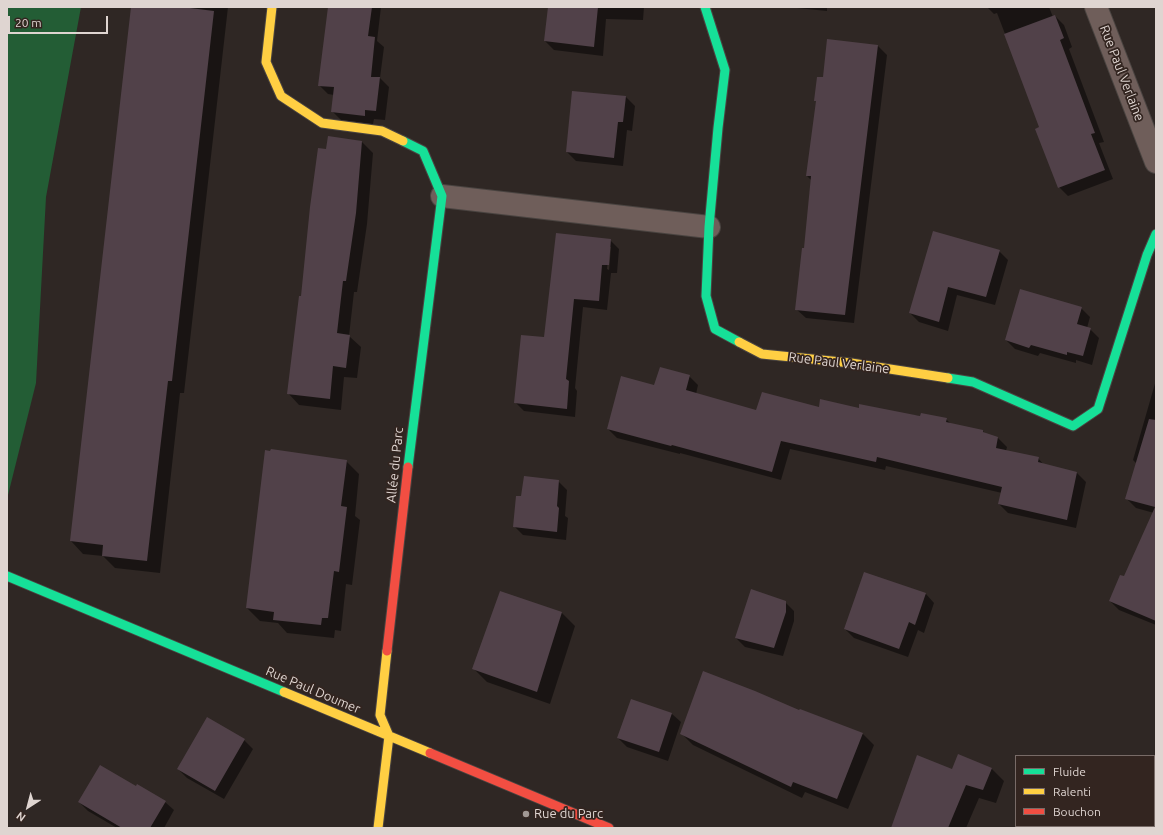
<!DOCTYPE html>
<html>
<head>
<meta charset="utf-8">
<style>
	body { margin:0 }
	#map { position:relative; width:1163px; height:835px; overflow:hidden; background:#2f2724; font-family:Ubuntu,sans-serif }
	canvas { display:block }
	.frame { position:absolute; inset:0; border:8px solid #dfd5d1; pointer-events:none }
	.legend { position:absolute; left:1015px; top:755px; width:140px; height:72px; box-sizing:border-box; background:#332520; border:1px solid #786b67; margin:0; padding:5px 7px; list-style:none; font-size:12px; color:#dfd5d1 }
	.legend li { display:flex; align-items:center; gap:8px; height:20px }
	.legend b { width:20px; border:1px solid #786b67 }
	.north { position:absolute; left:8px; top:787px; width:40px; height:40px; -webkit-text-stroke:3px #332520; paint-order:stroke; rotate:216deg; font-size:11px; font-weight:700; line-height:16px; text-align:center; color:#dfd5d1 }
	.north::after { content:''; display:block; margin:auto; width:14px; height:18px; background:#dfd5d1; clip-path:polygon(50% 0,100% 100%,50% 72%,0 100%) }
	.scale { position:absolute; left:8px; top:16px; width:100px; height:18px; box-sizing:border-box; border:2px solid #dfd5d1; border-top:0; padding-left:5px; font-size:12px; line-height:14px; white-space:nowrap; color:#dfd5d1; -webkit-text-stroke:3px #332520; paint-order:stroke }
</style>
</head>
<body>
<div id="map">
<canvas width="1163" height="835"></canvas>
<div class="frame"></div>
<ul class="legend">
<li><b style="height:5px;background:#16e098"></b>Fluide</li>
<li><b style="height:5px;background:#ffcf43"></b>Ralenti</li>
<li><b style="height:5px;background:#f24e42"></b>Bouchon</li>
</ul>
<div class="north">N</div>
<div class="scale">20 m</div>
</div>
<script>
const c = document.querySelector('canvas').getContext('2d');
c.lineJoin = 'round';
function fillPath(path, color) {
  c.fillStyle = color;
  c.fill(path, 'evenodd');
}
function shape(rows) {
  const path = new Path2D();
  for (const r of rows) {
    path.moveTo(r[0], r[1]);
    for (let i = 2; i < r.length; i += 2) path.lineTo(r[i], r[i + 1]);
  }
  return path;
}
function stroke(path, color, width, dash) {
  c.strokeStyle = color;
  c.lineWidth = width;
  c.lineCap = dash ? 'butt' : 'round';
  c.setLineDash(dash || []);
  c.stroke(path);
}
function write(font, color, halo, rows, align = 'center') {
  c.font = font + ' Ubuntu,sans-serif';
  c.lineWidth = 3.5;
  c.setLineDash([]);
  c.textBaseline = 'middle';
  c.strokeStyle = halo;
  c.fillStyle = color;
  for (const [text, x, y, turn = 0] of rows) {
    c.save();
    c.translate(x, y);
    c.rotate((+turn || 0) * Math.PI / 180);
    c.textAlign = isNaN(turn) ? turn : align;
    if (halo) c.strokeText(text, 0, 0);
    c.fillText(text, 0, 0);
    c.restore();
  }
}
fillPath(shape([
	[7,7,81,7,46,197,36,383,7,499]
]), '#235d35');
fillPath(shape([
	[132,7,228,7,184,393,180,393,160,573,115,568,103,556,83,554,71,541],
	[329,7,381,7,377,41,384,47,380,78,389,87,385,120,374,119,373,124,341,120,332,111,334,95,328,94,319,85],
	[549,7,644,7,643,20,606,19,603,56,554,50,545,41],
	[787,7,827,7,827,11],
	[987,7,1049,7,1053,17,1055,16,1064,25,1072,47,1069,49,1104,142,1099,143,1113,179,1068,196,1059,187,1041,128,997,13,994,14],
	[878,46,887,55,854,323,806,318,796,309,805,249,811,180,807,176,823,78],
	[573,92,626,97,635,106,632,131,627,130,623,166,576,161,567,152],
	[362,142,373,153,367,224,357,292,354,292,349,336,361,347,357,378,344,377,341,410,299,405,288,393,302,297,327,150],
	[610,240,619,249,617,273,611,273,607,310,583,307,575,388,577,391,575,417,524,411,515,402,544,339],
	[609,247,611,247,609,270,607,269],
	[999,251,1008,260,995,305,957,295,948,331,919,322,910,313],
	[1081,308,1090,317,1087,328,1090,329,1099,338,1092,365,1076,360,1076,363,1040,353,1038,356,1015,349,1006,340],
	[689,376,698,385,696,394,757,412,819,408,860,409,946,419,952,425,983,431,986,435,998,438,1007,447,1006,451,1038,458,1044,465,1077,473,1086,482,1076,528,1008,513,999,504,1002,493,886,466,885,470,790,449,781,480,680,453,680,454,617,438,608,429,655,386],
	[1156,380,1156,625,1119,610,1110,601,1124,578,1154,513,1136,508,1127,499,1137,464,1133,460],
	[346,461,359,474,355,516,360,520,352,585,346,584,341,631,335,630,334,638,287,633,278,623,260,621,247,608],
	[558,481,567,490,565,516,568,518,566,540,523,535,514,526,522,497],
	[500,592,562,613,575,626,550,704,487,682,474,669],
	[926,594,934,603,924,633,918,630,908,657,854,638,845,629],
	[785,602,794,611,794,621,783,656,745,647,736,638],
	[801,710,863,734,874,745,848,809,805,792,802,798,693,745,682,734,800,712],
	[672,714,681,722,668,761,627,747,618,738],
	[244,740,253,749,224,799,187,778,178,769],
	[991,768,1004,781,996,803,979,798,966,828,892,828,952,770],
	[136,787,165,802,174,810,164,828,117,828,88,811,79,802],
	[1090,826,1141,826,1140,828,1089,828]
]), '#0007');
fillPath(shape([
	[131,7,182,7,214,11,172,381,168,381,147,561,102,556,103,545,70,541],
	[328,7,372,7,368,36,375,37,371,77,380,77,376,111,365,110,365,116,331,112,334,87,318,86],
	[548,7,598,7,594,47,544,41],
	[1055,15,1064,38,1060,40,1095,133,1091,134,1105,170,1058,188,1035,129,1039,127,1004,34],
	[827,39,878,45,845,315,795,310,802,248,804,248,811,176,806,176,816,101,814,101,817,77,823,77],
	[572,91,626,96,623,122,618,122,614,158,566,152],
	[328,136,362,141,356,213,346,281,343,281,337,333,350,335,346,368,333,366,330,399,287,394,299,296,301,296,310,207,318,148,326,149],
	[933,231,1000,250,986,297,948,287,939,322,909,313],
	[556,233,611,239,609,265,602,265,599,301,574,299,566,379,569,381,567,409,514,403,521,335,544,337],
	[1020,289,1082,307,1077,324,1091,328,1083,356,1067,352,1067,355,1031,345,1029,348,1005,340],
	[660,367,690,375,686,390,756,410,762,392,819,407,820,399,859,408,859,404,920,416,921,413,947,418,946,422,983,430,983,432,998,437,996,448,1039,457,1038,462,1077,472,1067,520,998,504,1002,487,877,457,876,462,781,441,772,472,672,445,671,446,607,429,621,376,654,385],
	[1149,419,1156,420,1156,621,1109,601,1120,575,1124,576,1155,507,1125,499],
	[271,449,347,460,341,506,347,507,339,572,334,571,328,618,322,618,321,625,273,620,274,612,246,608,265,450,270,451],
	[524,476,559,480,557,506,559,508,557,532,513,527,516,496,521,496],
	[864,572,926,593,915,625,909,622,899,649,844,629],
	[751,589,786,601,786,612,774,648,735,638],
	[500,591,562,612,537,692,472,669],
	[703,671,755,691,799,710,800,709,863,733,837,799,793,782,791,787,680,734],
	[631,699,672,713,659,752,617,738],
	[207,717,245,739,215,791,177,769],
	[958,754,992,768,983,790,966,785,948,828,891,828,917,755,952,769],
	[100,765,136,786,137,784,166,801,150,828,122,828,78,802]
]), '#514149');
const street = shape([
	[1096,7,1156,162],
	[442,196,709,227]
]);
const fast = shape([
	[705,7,725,70,718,128,709,227,706,296,715,329,739,342],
	[403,141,423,151,442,196,408,467],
	[948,378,973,382,1073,426,1098,409,1147,255,1156,234],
	[7,576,284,692]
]);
const slow = shape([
	[272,7,266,62,281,96,322,123,382,131,403,141],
	[739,342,762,354,851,363,948,378],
	[284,692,430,753],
	[378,828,389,736,380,715,387,651]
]);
const jam = shape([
	[387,651,408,467],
	[430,753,609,828]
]);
stroke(street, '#4a4441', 24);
stroke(fast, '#4a4441', 11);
stroke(slow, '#4a4441', 11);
stroke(jam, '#4a4441', 11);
stroke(street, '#6f5e5a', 22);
stroke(fast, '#16e098', 9);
stroke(slow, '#ffcf43', 9);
stroke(jam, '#f24e42', 9);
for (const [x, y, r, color] of [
	[526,814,4,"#a19894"]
]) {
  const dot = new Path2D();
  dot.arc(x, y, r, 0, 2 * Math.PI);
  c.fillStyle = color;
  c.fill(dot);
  stroke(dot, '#332520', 1.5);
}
write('13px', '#dfd5d1', '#332520', [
	["Rue Paul Verlaine",1122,73,69],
	["Rue Paul Verlaine",839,363,7],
	["Allée du Parc",395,465,-84],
	["Rue Paul Doumer",313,690,23]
]);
write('13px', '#dfd5d1', '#332520', [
	["Rue du Parc",534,814]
], 'left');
</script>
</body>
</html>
